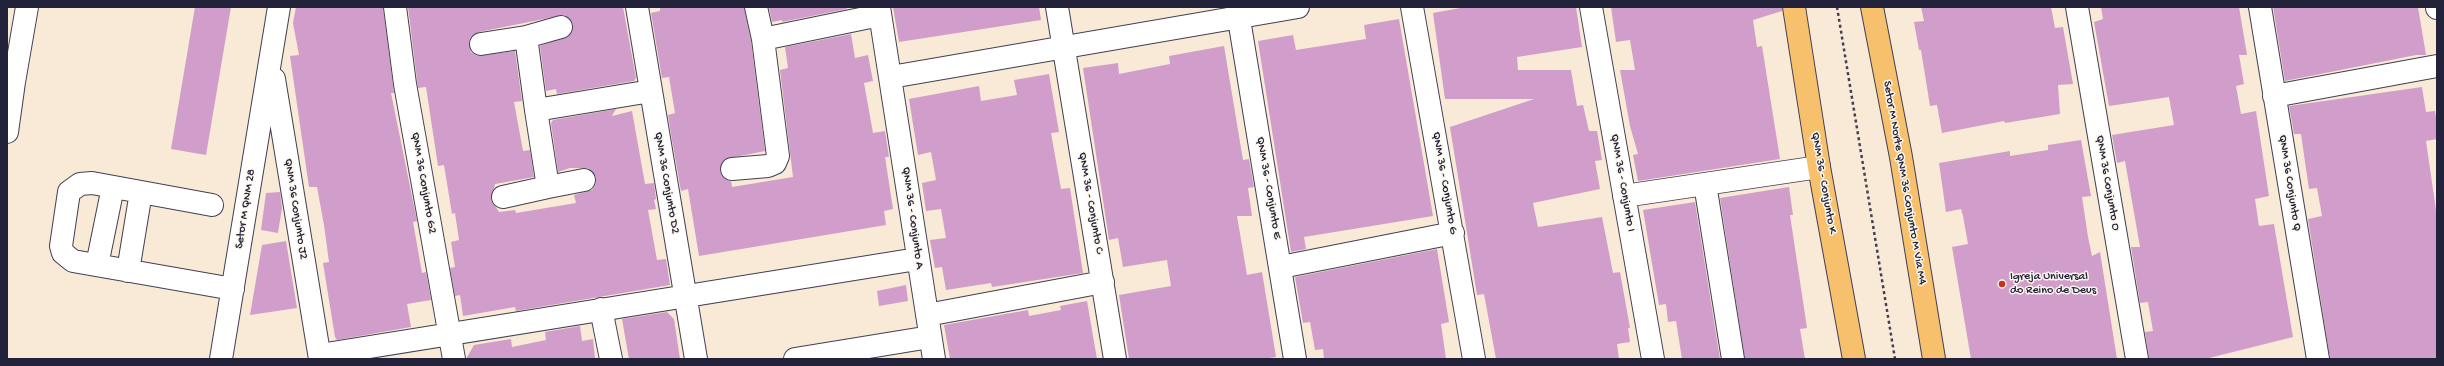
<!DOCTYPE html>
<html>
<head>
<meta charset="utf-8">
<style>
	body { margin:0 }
	#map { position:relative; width:2444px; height:366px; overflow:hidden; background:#f8ead6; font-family:"Gochi Hand",sans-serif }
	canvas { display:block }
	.frame { position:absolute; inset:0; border:8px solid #22223b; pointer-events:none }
</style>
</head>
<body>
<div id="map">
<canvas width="2444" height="366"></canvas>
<div class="frame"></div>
</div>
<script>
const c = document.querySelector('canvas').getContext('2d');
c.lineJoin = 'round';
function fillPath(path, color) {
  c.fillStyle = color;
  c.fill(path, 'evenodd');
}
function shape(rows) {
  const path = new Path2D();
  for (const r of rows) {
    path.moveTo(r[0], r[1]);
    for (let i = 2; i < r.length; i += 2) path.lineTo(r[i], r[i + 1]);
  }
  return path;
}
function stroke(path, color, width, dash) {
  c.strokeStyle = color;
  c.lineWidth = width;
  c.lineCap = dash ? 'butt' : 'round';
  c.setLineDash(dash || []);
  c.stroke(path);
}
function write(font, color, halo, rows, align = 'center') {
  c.font = font + ' "Gochi Hand",sans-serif';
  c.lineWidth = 3;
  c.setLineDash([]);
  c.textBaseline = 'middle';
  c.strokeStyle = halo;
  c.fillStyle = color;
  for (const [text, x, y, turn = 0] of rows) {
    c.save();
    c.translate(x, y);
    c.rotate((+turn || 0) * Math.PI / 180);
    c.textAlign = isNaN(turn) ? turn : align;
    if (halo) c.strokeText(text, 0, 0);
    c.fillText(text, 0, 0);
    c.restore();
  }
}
fillPath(shape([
	[195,7,231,7,206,155,171,149],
	[296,7,383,7,394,93,391,93,417,221,413,222,422,273,426,272,431,300,407,304,411,327,337,340,335,337,323,263,329,262,324,225,317,187,309,187,290,56,299,55,293,23],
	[408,7,623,7,636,78,634,81,557,94,556,89,546,91,540,46,570,35,573,24,564,15,479,32,470,39,471,52,477,56,515,51,522,101,514,102,523,151,530,150,534,177,495,184,491,199,499,212,515,210,516,213,576,203,574,195,592,190,596,184,596,177,588,168,570,168,558,172,551,123,553,120,616,109,612,116,632,111,645,184,654,183,656,199,654,200,656,209,648,210,657,260,666,259,670,285,516,311,515,307,463,316,460,295,455,296,450,268,455,267,451,242,459,240,455,213,452,214,444,165,438,166,426,87,418,88],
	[660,7,744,7,751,41,765,151,725,159,720,170,722,176,731,181,732,187,793,177,780,70,788,68,785,47,851,34,855,58,868,55,873,81,864,83,873,133,885,131,889,157,885,157,893,209,884,211,886,225,699,256,688,189,681,191,672,140,668,115,675,113,669,77,662,78,651,13,660,11],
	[769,7,846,7,847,9,782,22,782,20,772,22],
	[893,7,1039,7,1041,20,899,42],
	[1466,7,1576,7,1582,47,1517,57,1518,70,1571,70,1577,106,1583,105,1589,131,1597,131,1602,160,1595,161,1600,189,1533,203,1538,227,1602,217,1613,273,1620,272,1630,328,1628,328,1630,342,1617,344,1619,359,1496,359,1484,294,1477,295,1450,127,1534,99,1445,99,1433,13],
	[1611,7,1782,7,1782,11,1753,20,1757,47,1762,46,1780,159,1638,181,1633,155,1638,154,1630,126,1620,70,1635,70,1630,40,1616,42],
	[1921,7,2051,7,2055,28,2063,27,2073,84,2058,85,2060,114,2005,123,2004,121,1942,133,1937,105,1930,106,1921,50,1919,50,1914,22,1924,21],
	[2101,7,2239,7,2247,55,2239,55,2244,84,2236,86,2241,114,2256,111,2269,196,2255,199,2259,226,2274,224,2293,337,2205,359,2149,359,2145,332,2153,331,2148,302,2140,303,2131,247,2140,247,2125,161,2117,163,2112,135,2174,125,2169,97,2109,106,2094,22,2103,19],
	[2273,7,2418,7,2426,55,2416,55,2285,81],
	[1399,19,1433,216,1304,237,1306,249,1291,252,1258,41,1293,35,1296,50,1366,39,1364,25],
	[1224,46,1243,160,1249,159,1254,187,1248,188,1252,216,1237,216,1247,275,1262,272,1276,357,1261,359,1129,359,1119,295,1171,286,1167,260,1123,267,1118,238,1109,240,1083,68,1118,63,1119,74,1170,64,1169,56],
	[1049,74,1059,132,1051,133,1061,189,1070,188,1083,273,992,287,991,283,946,290,942,267,935,268,930,240,946,238,941,209,926,211,922,183,936,180,931,152,918,155,909,99,979,86,981,101,1017,95,1014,80],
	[2422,87,2426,112,2435,111,2437,124,2437,139,2426,141,2437,217,2437,359,2330,359,2308,219,2322,216,2317,188,2309,189,2301,134,2294,134,2289,106],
	[2081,140,2091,196,2082,197,2088,237,2092,256,2100,252,2117,359,1971,359,1952,247,1968,244,1963,216,1961,209,1946,212,1939,163,2010,151,2010,156,2048,150,2048,145],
	[1789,187,1793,215,1790,215,1807,328,1800,329,1805,359,1745,359,1720,198],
	[280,192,282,208,278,233,261,230,266,193],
	[1695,202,1720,359,1682,359,1676,321,1668,322,1666,304,1659,305,1643,210],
	[286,241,297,308,250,315,262,245],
	[1437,249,1449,322,1441,324,1446,359,1324,359,1323,349,1315,350,1310,322,1303,323,1295,277],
	[906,285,908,301,879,306,877,291],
	[1087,301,1097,359,950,359,944,325,1028,310,1029,316,1061,310,1060,306],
	[667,312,674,319,680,359,629,359,622,319],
	[580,326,582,341,593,339,595,359,466,359,474,345,511,339,512,347,546,340,545,332]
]), '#d19dca');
const minor = shape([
	[395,7,405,84,454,359],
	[637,7,696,359],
	[756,7,763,39],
	[879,7,934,359],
	[1057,7,1115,359],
	[1237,7,1295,359],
	[1412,7,1474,359],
	[1591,7,1653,359],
	[2077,7,2137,359],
	[2260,7,2318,359],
	[2437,7,2437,8],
	[481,44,526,37],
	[891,77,1298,7],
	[274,79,320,359],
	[7,81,14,82,27,7],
	[2274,96,2437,66],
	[536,110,526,37,561,27],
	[7,132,14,82],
	[732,169,768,166,775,163,778,156,763,39,880,15],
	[1705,184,1733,359],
	[548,187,584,180],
	[1624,196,1819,167],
	[503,197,548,187,536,110,651,91],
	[212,205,92,183,80,184,69,192,61,246,63,253,73,261,233,289],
	[97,265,113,187],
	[1281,267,1453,233],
	[128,271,141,192],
	[601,309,611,359],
	[927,315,1103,282],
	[320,355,917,259],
	[221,359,279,7],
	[795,359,930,337]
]);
const major = shape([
	[1794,7,1819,167,1854,359],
	[1872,7,1901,157,1934,359]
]);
stroke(minor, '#424052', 24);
stroke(major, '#424052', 24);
stroke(shape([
	[1837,7,1895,359]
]), '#424052', 2.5, [3, 3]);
stroke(minor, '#fff', 22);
stroke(major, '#f7c06c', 22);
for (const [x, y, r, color] of [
	[2002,284,4,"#c8321e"]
]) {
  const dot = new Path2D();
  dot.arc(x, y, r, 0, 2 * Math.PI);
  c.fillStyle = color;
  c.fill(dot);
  stroke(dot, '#fbf7ec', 1.5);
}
write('12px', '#22223b', '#fbf7ec', [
	["QNM 36 Conjunto G2",423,183,80],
	["QNM 36 Conjunto D2",666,183,80],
	["QNM 36 - Conjunto G",1444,183,80],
	["QNM 36 - Conjunto I",1622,183,80],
	["QNM 36 - Conjunto K",1823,183,80],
	["Setor M Norte QNM 36 Conjunto M Via M4",1904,183,80],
	["QNM 36 Conjunto O",2107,183,80],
	["QNM 36 Conjunto Q",2289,183,81],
	["QNM 36 - Conjunto E",1268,188,80],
	["QNM 36 - Conjunto C",1090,203,80],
	["Setor M QNM 28",246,209,-81],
	["QNM 36 Conjunto J2",295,209,81],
	["QNM 36 - Conjunto A",912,218,82]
]);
write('12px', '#22223b', '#fbf7ec', [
	["Igreja Universal",2010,277],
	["do Reino de Deus",2010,291]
], 'left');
</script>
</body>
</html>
